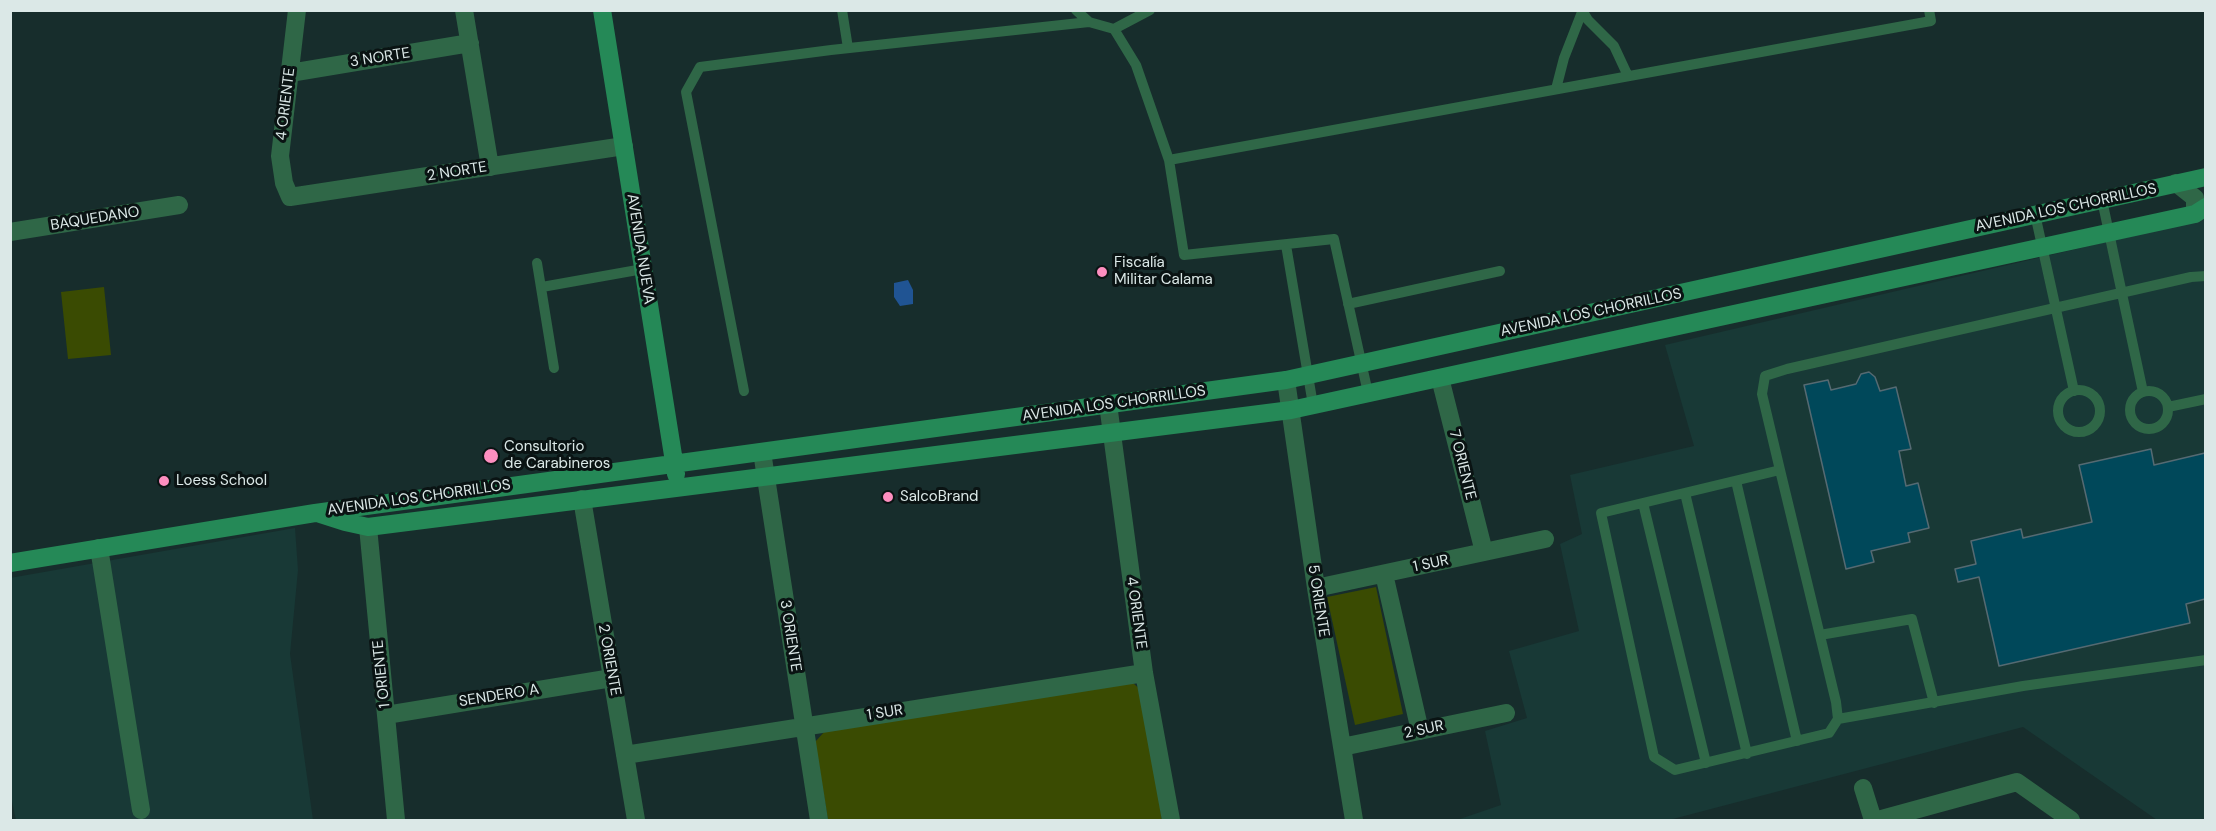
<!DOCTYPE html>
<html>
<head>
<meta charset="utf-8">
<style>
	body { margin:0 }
	#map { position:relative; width:2216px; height:831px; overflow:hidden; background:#172d2c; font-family:"DM Sans",sans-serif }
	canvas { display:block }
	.frame { position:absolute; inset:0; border:12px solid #dbe8e7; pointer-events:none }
</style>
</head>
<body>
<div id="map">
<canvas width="2216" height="831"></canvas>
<div class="frame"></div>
</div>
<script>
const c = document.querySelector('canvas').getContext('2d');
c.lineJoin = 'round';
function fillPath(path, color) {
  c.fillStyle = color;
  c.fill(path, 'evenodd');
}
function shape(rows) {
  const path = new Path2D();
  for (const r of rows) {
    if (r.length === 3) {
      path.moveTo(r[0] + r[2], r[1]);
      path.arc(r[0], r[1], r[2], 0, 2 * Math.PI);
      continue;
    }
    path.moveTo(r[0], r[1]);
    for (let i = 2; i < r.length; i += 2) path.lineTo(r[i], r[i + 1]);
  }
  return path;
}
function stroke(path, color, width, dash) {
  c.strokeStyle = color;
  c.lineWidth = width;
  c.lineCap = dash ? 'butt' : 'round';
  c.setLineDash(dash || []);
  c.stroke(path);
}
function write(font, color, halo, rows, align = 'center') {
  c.font = font + ' "DM Sans",sans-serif';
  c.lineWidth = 6;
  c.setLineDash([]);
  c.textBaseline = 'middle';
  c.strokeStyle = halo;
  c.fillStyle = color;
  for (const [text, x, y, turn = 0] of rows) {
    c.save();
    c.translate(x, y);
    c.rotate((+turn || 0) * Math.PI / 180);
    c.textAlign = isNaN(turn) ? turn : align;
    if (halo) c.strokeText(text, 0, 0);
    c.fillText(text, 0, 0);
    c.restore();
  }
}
fillPath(shape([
	[2205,219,2205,820,2157,820,2023,727,1669,820,1457,820,1501,805,1485,731,1527,718,1509,651,1579,631,1560,544,1582,534,1570,475,1694,446,1665,345],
	[295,528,298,570,290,654,313,820,16,820,10,792,10,578]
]), '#183936');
fillPath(shape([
	[104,287,111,355,68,359,61,292],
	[1376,587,1403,714,1355,725,1327,597],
	[1133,683,1143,692,1162,820,828,820,815,742,825,731]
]), '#3a4b02');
fillPath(shape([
	[908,280,913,290,913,304,900,306,894,297,894,283]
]), '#205493');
const building = shape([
	[1869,372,1875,377,1880,391,1896,387,1911,449,1899,451,1906,486,1918,483,1929,528,1908,533,1910,542,1871,551,1874,562,1846,569,1804,385,1828,380,1831,390,1856,384,1861,374,1869,372],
	[2151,449,2154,465,2205,453,2205,599,2186,604,2190,623,1999,666,1979,577,1958,582,1955,569,1976,564,1971,541,2021,529,2023,538,2092,522,2079,465,2151,449]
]);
fillPath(building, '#00485a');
stroke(building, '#556a72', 1.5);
stroke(shape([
	[842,10,848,48],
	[1076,10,1089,22],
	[1582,10,1588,20,1614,46,1628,76],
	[1114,29,1150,10],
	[1556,89,1564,58,1582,12],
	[1169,160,1184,255,1334,239,1368,393],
	[2102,200,2143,392],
	[2035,214,2074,391],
	[1286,245,1313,405],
	[537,263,554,368],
	[542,287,643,269],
	[1348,304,1500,271],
	[2079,411,21],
	[2149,410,19],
	[744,391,686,92,700,67,831,50,1089,22,1114,29,1136,65,1169,160,1931,21,1929,10],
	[2168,407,2206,399],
	[1780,470,1836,702,1838,719,1829,733,1675,770,1654,757,1601,513,1780,470],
	[1780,470,1762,394,1765,376,1787,369,2191,277,2206,276],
	[1736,481,1797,741],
	[1685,493,1747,754],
	[1643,503,1706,763],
	[1820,635,1912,619,1934,703],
	[1838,719,2023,686,2206,660]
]), '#2f6747', 10);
stroke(shape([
	[297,10,280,156,284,183,290,197,624,146],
	[464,10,490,167],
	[290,73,470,43],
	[2176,183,2195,198,2195,214],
	[10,232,179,205],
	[1440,378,1484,552],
	[1286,380,1316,588,1354,820],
	[1108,404,1144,673,1171,820],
	[762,452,819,820],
	[582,499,636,820],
	[368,527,396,820],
	[99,548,141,810],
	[1384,574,1420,731],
	[1316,588,1545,539],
	[386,715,612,678],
	[1342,747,1506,713],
	[625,755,1144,673],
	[1863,788,1873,820],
	[1878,820,2017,782,2071,820]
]), '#2f6747', 18);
stroke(shape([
	[602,10,676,474],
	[320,514,345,522,368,527,1291,410,2195,214,2206,207],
	[10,563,315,513,1286,380,2206,177]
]), '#258957', 18);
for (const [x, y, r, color] of [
	[1102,272,6,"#fd8ebf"],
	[491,456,8,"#fd8ebf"],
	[164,481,6,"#fd8ebf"],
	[888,497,6,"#fd8ebf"]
]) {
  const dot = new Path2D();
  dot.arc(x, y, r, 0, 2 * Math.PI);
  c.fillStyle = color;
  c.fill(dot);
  stroke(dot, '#0a1313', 2);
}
write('15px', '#dbe8e7', '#0a1313', [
	["3 NORTE",380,58,-9],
	["4 ORIENTE",286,104,-83],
	["2 NORTE",457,172,-9],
	["AVENIDA LOS CHORRILLOS",2066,208,-12],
	["BAQUEDANO",95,219,-9],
	["AVENIDA NUEVA",640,249,81],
	["AVENIDA LOS CHORRILLOS",1591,313,-12],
	["AVENIDA LOS CHORRILLOS",1114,404,-8],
	["7 ORIENTE",1462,465,76],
	["AVENIDA LOS CHORRILLOS",419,498,-8],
	["1 SUR",1431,564,-12],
	["5 ORIENTE",1318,601,81],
	["4 ORIENTE",1136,613,82],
	["3 ORIENTE",790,636,81],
	["2 ORIENTE",609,660,80],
	["1 ORIENTE",382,674,-96],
	["SENDERO A",499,696,-9],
	["1 SUR",885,713,-9],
	["2 SUR",1424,730,-12]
]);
write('15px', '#dbe8e7', '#0a1313', [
	["Fiscalía",1114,263],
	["Militar Calama",1114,280],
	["Consultorio",504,447],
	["de Carabineros",504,464],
	["Loess School",176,481],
	["SalcoBrand",900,497]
], 'left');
</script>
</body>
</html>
